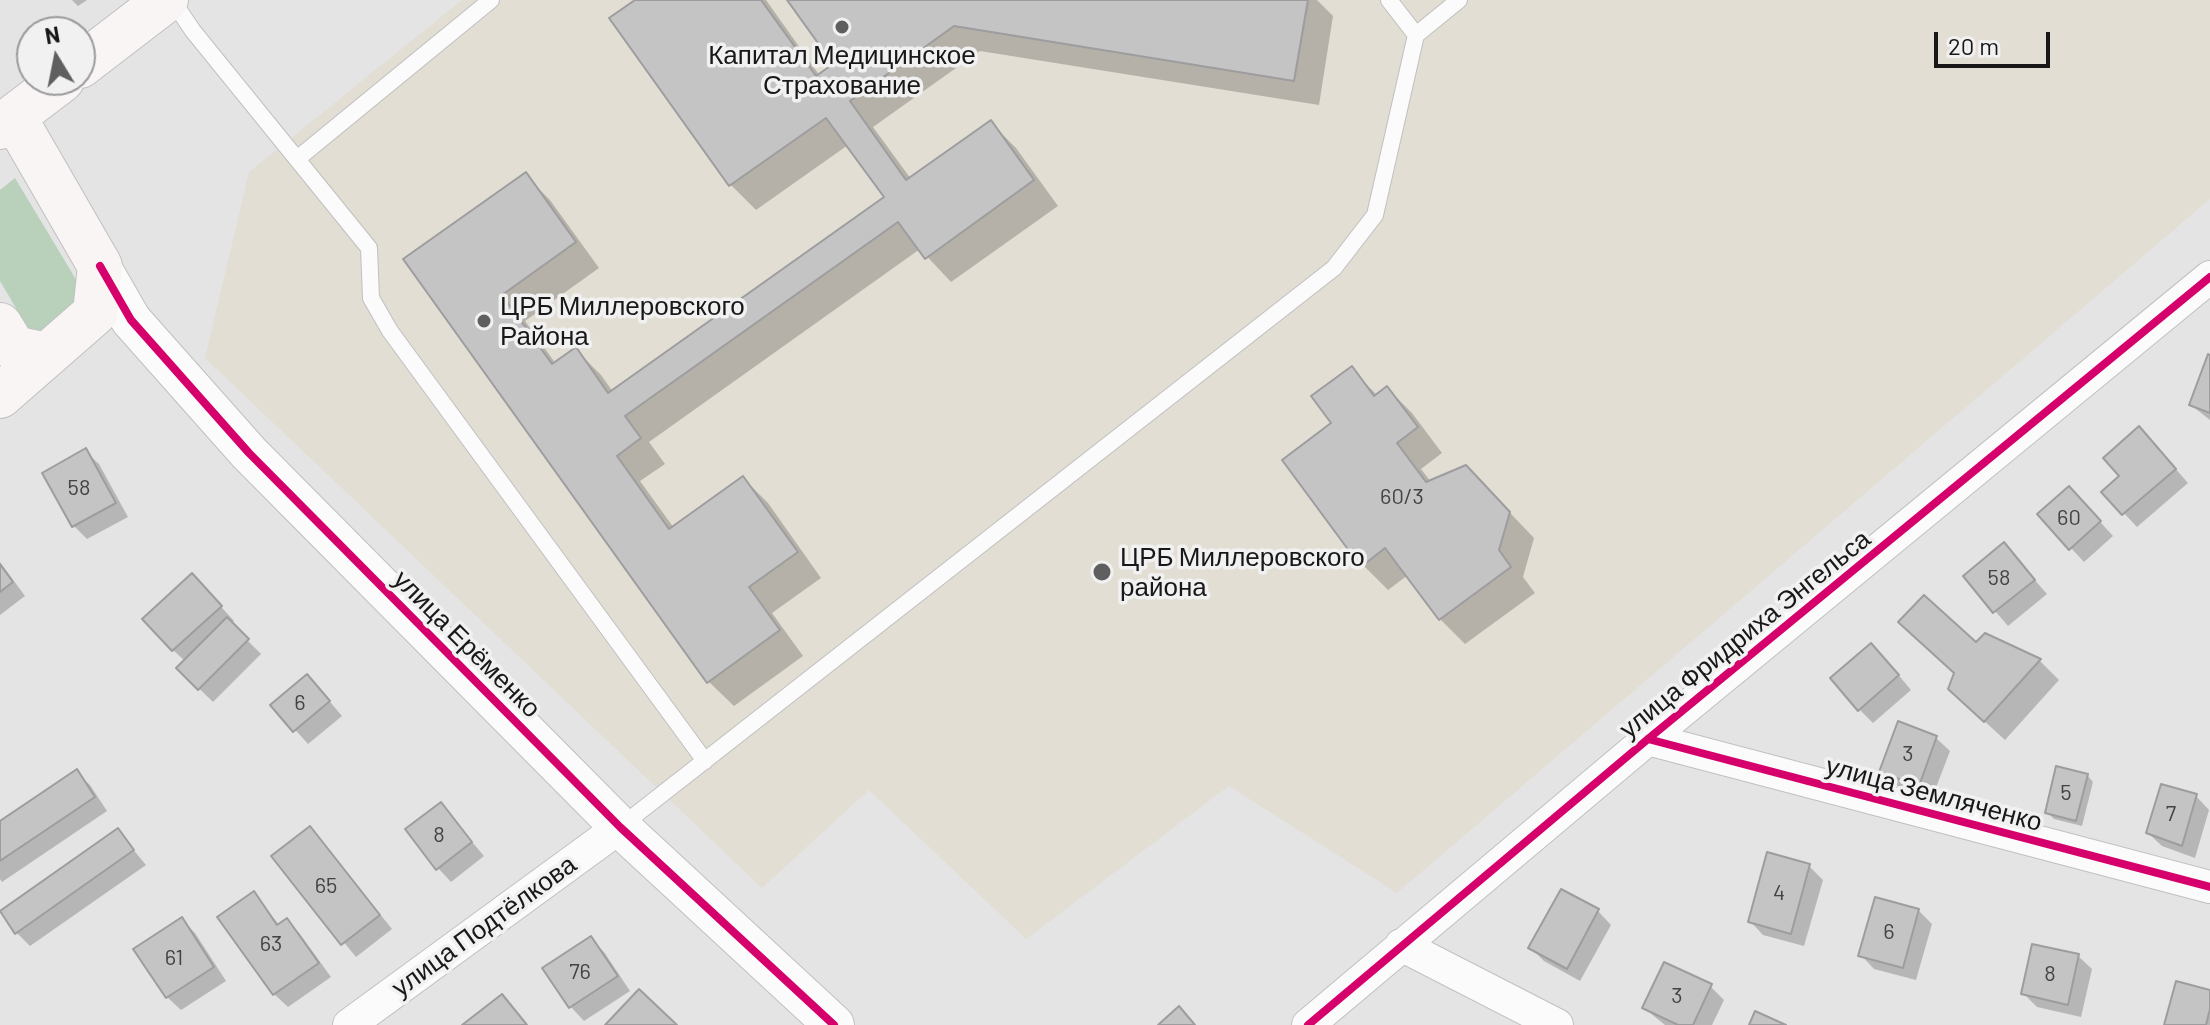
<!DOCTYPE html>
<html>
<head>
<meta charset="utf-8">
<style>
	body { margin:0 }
	#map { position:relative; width:2210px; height:1025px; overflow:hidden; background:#e4e4e5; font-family:Barlow,sans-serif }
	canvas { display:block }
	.north { position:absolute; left:16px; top:16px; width:80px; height:80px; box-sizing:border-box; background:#f1f1f2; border:2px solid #9a9a9b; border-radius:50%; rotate:350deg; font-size:22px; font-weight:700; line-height:32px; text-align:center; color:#181819 }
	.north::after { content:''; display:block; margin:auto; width:28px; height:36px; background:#5f5f60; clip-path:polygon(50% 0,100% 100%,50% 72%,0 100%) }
	.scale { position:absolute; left:1934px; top:32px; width:116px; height:36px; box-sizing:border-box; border:4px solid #181819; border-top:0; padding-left:10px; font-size:24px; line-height:28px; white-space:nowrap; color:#181819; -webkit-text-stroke:6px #f1f1f2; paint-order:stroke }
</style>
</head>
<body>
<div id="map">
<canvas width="2210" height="1025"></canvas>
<div class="north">N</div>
<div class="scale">20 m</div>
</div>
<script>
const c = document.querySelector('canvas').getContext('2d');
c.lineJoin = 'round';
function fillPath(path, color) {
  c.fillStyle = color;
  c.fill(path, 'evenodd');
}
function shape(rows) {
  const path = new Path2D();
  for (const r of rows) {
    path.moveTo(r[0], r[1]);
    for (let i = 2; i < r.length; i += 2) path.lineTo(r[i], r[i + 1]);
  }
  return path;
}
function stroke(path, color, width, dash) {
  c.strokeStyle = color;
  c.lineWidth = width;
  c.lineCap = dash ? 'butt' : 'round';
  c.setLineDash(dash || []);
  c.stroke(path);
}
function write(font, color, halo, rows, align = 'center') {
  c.font = font + ' Barlow,sans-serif';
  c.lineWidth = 7;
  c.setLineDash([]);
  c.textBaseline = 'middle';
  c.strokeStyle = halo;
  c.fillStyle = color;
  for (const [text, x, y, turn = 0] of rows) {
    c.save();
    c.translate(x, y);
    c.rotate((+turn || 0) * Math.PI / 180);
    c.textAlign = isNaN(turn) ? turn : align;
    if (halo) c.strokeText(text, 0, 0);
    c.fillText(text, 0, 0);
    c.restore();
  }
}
fillPath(shape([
	[462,0,2210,0,2210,199,1397,893,1229,786,1026,939,869,790,762,888,205,358,249,172]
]), '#e3ded3');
fillPath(shape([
	[15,178,86,296,33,337,0,281,0,190]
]), '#b9d1bb');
fillPath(shape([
	[72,0,87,0,78,6],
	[638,0,766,0,820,76,836,64,790,0,1317,0,1333,16,1319,105,980,51,873,127,911,179,991,123,1016,148,1058,206,951,282,920,249,649,442,665,464,640,481,674,528,743,478,768,503,821,578,772,613,803,656,734,706,708,681,406,259,525,175,550,200,599,268,525,321,556,364,576,350,601,375,613,392,886,198,848,145,756,210,731,185,612,19],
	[2210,357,2210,420,2191,405],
	[1351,369,1378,396,1387,388,1412,413,1442,453,1421,469,1431,482,1491,493,1534,538,1523,577,1535,593,1465,644,1440,619,1408,575,1388,590,1363,565,1334,424],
	[2152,442,2188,483,2137,527,2104,492],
	[85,451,99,464,128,517,87,539,74,526],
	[2082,502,2113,536,2084,562,2071,548],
	[2004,545,2047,594,2008,626,1965,576],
	[0,562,25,596,0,615],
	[205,589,234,621,231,624,261,654,213,702,178,668,185,661,173,650],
	[1986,635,2040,661,2059,680,2005,740,1970,708,1976,645],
	[1885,659,1911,690,1873,723,1859,709],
	[320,690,342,716,308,744,273,705],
	[1936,738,1950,751,1932,798,1895,785,1881,771],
	[76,772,90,785,107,811,2,882,0,879,0,823],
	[2087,775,2093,782,2082,826,2054,819,2047,812],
	[2196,796,2209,810,2195,858,2162,846,2148,833],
	[441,805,484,856,451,882,438,868],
	[310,828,392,929,356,957,274,857],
	[117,830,146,865,30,946,17,933],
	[1809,866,1823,880,1804,946,1763,935,1750,921],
	[254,894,280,926,287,921,300,934,331,977,288,1007,274,994],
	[1918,910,1932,924,1916,980,1874,969,1861,955],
	[1598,911,1611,925,1580,981,1544,961,1531,948],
	[182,920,195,933,226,981,181,1010,167,997],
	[591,939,604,952,630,991,584,1021,571,1007,545,969],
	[2078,956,2092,969,2081,1017,2037,1007,2023,993],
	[1710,986,1724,1000,1712,1025,1665,1025,1644,1008],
	[2210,992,2210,1025,2166,1025]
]), '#0003');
const building = shape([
	[635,0,761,0,816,76,833,64,787,0,1308,0,1294,81,954,26,850,101,906,180,991,120,1034,180,925,259,898,222,625,416,641,438,617,456,669,529,743,476,798,552,749,587,780,630,707,683,403,259,526,172,576,242,502,295,552,364,576,347,608,393,884,197,826,118,729,186,609,18,635,0],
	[2208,354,2210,355,2210,413,2189,405,2208,354],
	[1352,366,1374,396,1387,386,1418,427,1397,443,1426,482,1466,465,1510,512,1499,550,1511,567,1439,620,1385,548,1361,567,1282,460,1331,423,1311,396,1352,366],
	[2139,426,2176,469,2122,515,2101,492,2119,476,2103,458,2139,426],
	[86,448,116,503,72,527,42,473,86,448],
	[2069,486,2101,521,2069,550,2037,514,2069,486],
	[2004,542,2035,580,1993,613,1963,576,2004,542],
	[0,564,13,582,0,592,0,564],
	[192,573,222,606,172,651,142,619,192,573],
	[1924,595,1976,642,1985,633,2041,659,1984,722,1948,689,1954,673,1898,622,1924,595],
	[227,617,249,639,198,690,176,668,227,617],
	[1871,643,1899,675,1858,711,1830,678,1871,643],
	[307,674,330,701,293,732,270,705,307,674],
	[1898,721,1937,736,1919,786,1879,772,1898,721],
	[2056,766,2088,774,2076,821,2045,813,2056,766],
	[77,769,95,797,0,861,0,821,77,769],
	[2161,784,2197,794,2182,846,2146,833,2161,784],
	[441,802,472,842,436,870,405,829,441,802],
	[310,826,380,915,341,945,271,856,310,826],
	[118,828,134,850,15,934,0,911,118,828],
	[1767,852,1810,864,1791,934,1748,922,1767,852],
	[1561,889,1599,909,1567,969,1528,948,1561,889],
	[254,891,277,925,287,918,319,963,273,995,217,917,254,891],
	[1875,897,1919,909,1903,968,1858,956,1875,897],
	[182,917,214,967,166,998,133,949,182,917],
	[591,936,618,976,569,1008,542,968,591,936],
	[2032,944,2079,954,2068,1005,2021,994,2032,944],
	[1664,962,1712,984,1693,1025,1678,1025,1642,1008,1664,962],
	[2176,981,2210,990,2210,1009,2206,1025,2164,1025,2176,981],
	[639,989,677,1025,605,1025,639,989],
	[502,994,527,1025,462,1025,502,994],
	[1179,1006,1195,1025,1158,1025,1179,1006],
	[1755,1011,1786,1025,1749,1025,1755,1011]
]);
fillPath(building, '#c4c4c4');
stroke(building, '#9d9c9e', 2);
const service = shape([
	[172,0,193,31,369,248,371,298,390,331,705,761],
	[1416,35,1459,0],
	[297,159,491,0],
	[620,827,1334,268,1375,215,1416,35,1389,0]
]);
const minor = shape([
	[1648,739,2210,887],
	[1401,945,1557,1025],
	[349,1025,620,827],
	[1308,1025,1648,739,2210,277]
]);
const tertiary = shape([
	[100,266,131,320,249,453,620,827,834,1025]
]);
const secondary = shape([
	[80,66,166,0],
	[0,127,62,80],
	[0,325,14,348,47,355],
	[0,396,95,313,100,266,14,117]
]);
stroke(service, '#c0c0c1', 18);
stroke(minor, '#c0c0c1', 34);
stroke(tertiary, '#c0c0c1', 42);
stroke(secondary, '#c0c0c1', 46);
stroke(service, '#fbfbfb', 16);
stroke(minor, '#fbfbfb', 32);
stroke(tertiary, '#fbfbfb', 40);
stroke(secondary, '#f8f5f4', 44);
stroke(shape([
	[100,266,131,320,249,453,620,827,834,1025],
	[1648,739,2210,887],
	[1308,1025,1648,739,2210,277]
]), '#d6006c', 8);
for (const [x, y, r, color] of [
	[842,27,8,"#5f5f60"],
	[484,321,8,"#5f5f60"],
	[1102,572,10,"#5f5f60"]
]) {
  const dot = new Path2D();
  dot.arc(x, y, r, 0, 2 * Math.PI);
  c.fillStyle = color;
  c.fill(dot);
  stroke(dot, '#f1f1f2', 3);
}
write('22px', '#434344', null, [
	["58",79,488],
	["60/3",1402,497],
	["60",2069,518],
	["58",1999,578],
	["6",300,703],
	["3",1908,754],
	["5",2066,793],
	["7",2171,814],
	["8",439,835],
	["65",326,886],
	["4",1779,893],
	["6",1889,932],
	["63",271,944],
	["61",174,958],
	["76",580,972],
	["8",2050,974],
	["3",1677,996]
]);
write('26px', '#181819', '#f1f1f2', [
	["Капитал Медицинское",842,55,"center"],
	["Страхование",842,85,"center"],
	["ЦРБ Миллеровского",500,306],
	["Района",500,336],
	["ЦРБ Миллеровского",1120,557],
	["района",1120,587]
], 'left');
write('26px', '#181819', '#f1f1f2', [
	["улица Фридриха Энгельса",1745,634,-39],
	["улица Ерёменко",467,644,45],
	["улица Земляченко",1934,794,15],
	["улица Подтёлкова",484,926,-36]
]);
</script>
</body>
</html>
